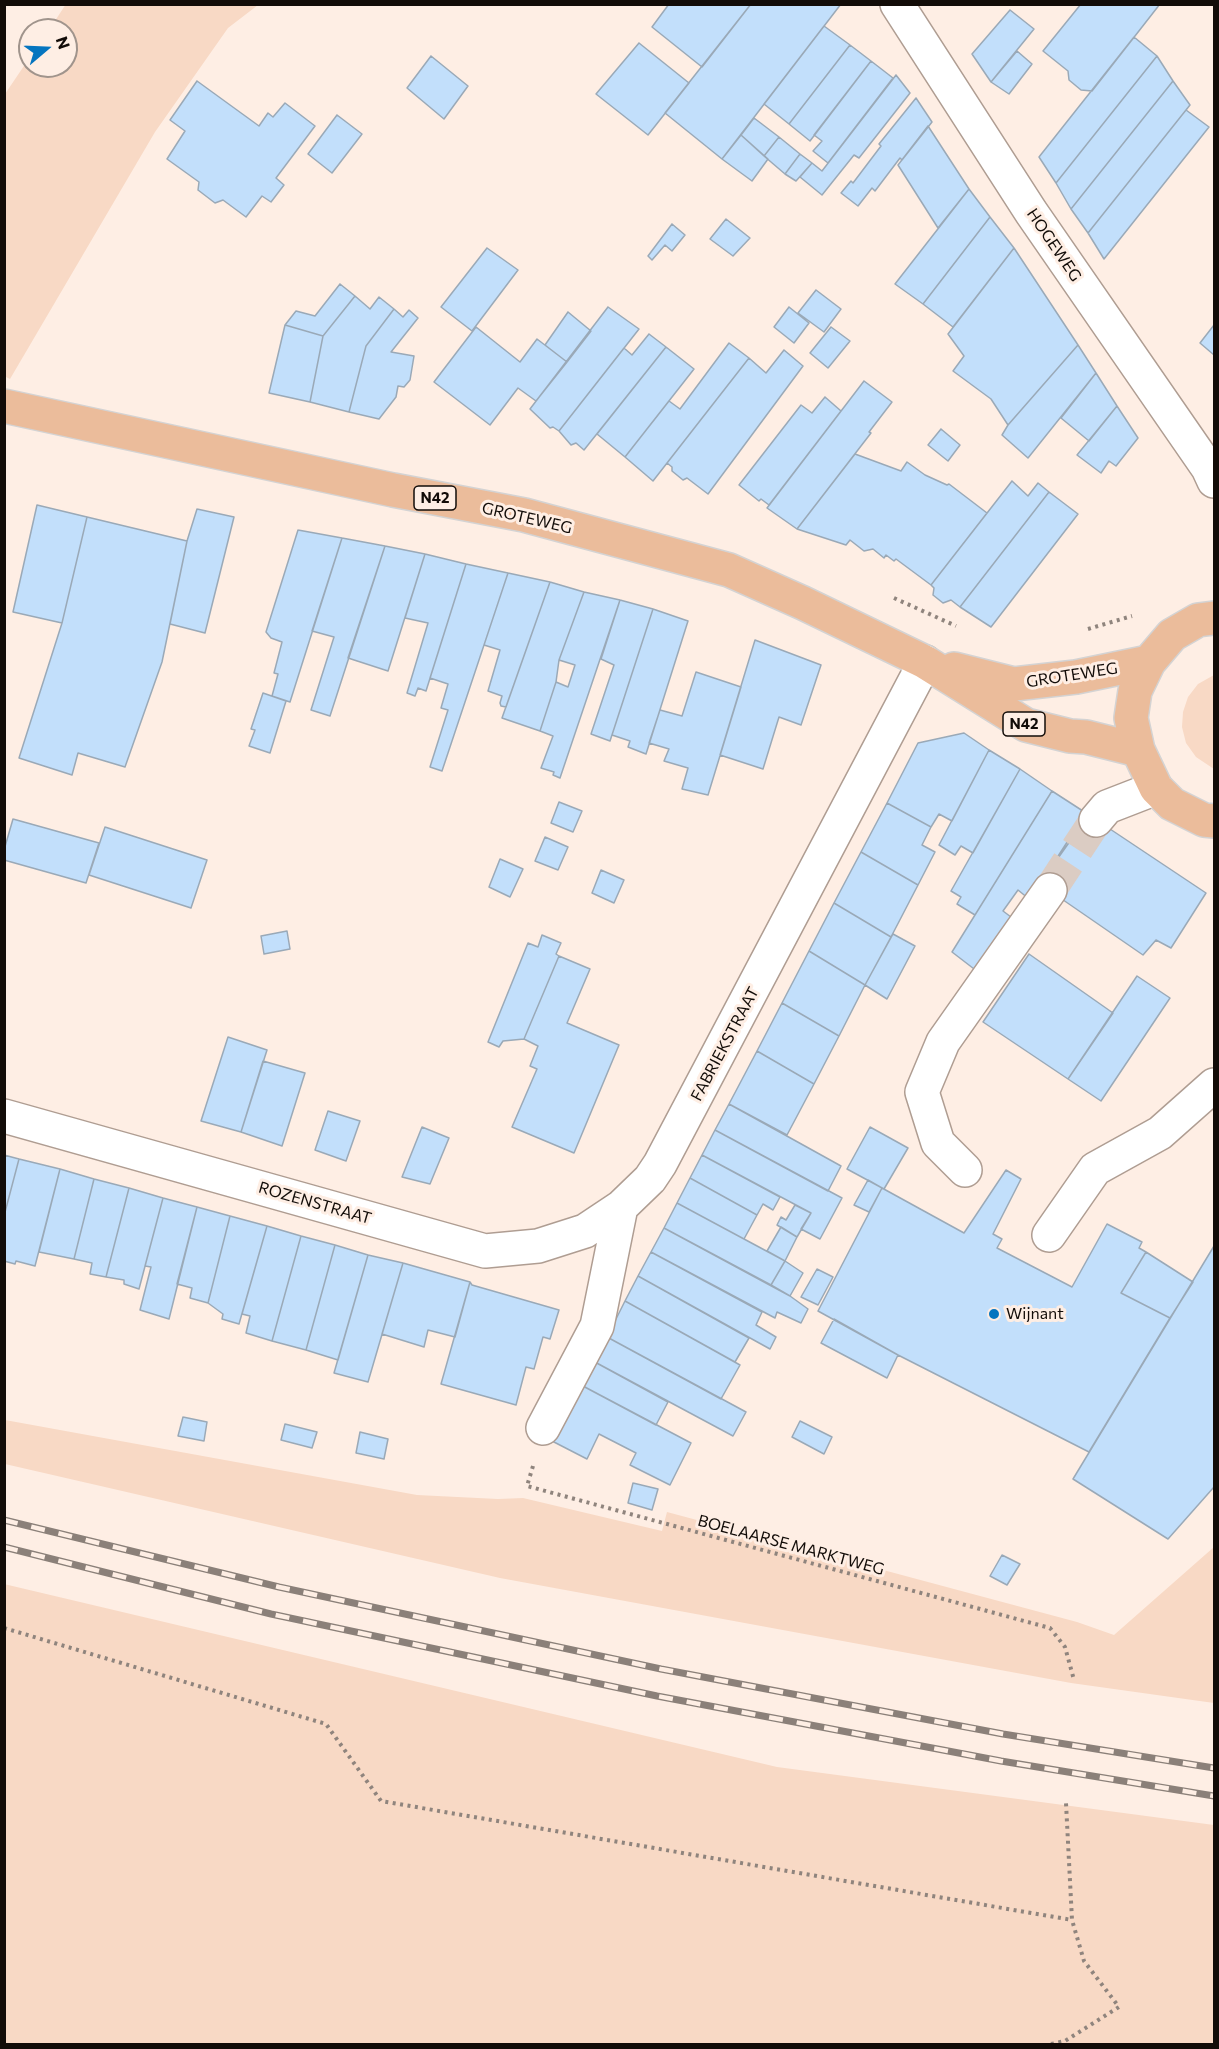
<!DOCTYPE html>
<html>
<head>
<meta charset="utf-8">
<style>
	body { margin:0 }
	#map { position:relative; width:1219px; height:2049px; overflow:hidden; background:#feeee4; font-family:Commissioner,sans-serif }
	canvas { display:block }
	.frame { position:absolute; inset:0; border:6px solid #120c08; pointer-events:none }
	.north { position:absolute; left:18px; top:18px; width:60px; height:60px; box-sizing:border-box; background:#feeee4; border:2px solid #a0948c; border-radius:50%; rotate:71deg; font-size:16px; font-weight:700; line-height:24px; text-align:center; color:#120c08 }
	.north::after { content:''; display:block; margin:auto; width:21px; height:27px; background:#0575bf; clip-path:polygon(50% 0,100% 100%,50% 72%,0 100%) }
</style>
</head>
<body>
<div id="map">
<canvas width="1219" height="2049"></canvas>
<div class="frame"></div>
<div class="north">N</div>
</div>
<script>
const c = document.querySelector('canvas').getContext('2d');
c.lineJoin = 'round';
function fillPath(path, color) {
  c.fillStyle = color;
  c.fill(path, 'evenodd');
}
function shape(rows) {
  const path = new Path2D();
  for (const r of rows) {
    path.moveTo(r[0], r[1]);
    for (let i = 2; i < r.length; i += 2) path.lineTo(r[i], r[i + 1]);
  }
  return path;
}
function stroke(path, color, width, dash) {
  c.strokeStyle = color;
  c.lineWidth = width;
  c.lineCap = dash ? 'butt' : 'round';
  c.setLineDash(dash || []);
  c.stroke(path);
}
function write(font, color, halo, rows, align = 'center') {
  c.font = font + ' Commissioner,sans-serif';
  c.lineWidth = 6;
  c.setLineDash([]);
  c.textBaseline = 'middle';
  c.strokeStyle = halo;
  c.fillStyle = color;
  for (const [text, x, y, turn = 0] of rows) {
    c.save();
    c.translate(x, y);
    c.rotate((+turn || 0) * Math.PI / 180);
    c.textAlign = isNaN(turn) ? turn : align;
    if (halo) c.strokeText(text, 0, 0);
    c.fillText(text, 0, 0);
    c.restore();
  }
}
fillPath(shape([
	[66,4,258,5,228,28,155,132,10,379,4,376,5,94,30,57,30,66,66,66,66,30,49,30],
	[1214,675,1214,769,1196,757,1186,743,1182,727,1183,712,1188,697,1198,684],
	[5,1420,417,1495,498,1499,523,1498,662,1531,667,1512,1077,1622,1114,1635,1214,1547,1214,1703,1071,1683,500,1578,5,1464],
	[4,1584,777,1767,1214,1825,1214,2044,5,2044]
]), '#f8d9c5');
const building = shape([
	[669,4,751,4,702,67,652,27,669,4],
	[751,4,841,4,722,159,665,113,751,4],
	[1081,4,1160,4,1092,91,1081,90,1069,80,1068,71,1043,51,1081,4],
	[1010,10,1034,29,991,82,972,54,1010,10],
	[824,26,850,45,789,124,764,104,824,26],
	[1134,37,1157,56,1056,183,1039,157,1134,37],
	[639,43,689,83,648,135,596,94,639,43],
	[850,45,871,61,810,141,789,124,850,45],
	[1017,51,1032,64,1009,94,991,82,1017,51],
	[431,56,468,86,444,119,407,88,431,56],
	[1157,56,1173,81,1071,209,1056,183,1157,56],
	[871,61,893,78,828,163,813,151,822,141,814,135,871,61],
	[896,75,910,93,859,158,854,155,822,195,800,177,812,163,822,171,896,75],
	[197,81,259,126,268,113,273,117,285,103,315,126,276,178,284,185,271,202,262,196,246,217,223,200,215,203,198,190,199,182,167,159,185,131,170,120,197,81],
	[1173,81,1190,105,1088,233,1071,209,1173,81],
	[916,98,932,122,902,160,900,158,875,191,872,188,858,206,841,193,851,181,853,183,881,146,879,144,916,98],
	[1186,110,1209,127,1104,259,1088,233,1186,110],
	[337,115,362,134,332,173,308,154,337,115],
	[754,118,779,137,764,156,741,135,754,118],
	[928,126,969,189,938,228,898,165,928,126],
	[741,135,768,159,752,181,722,159,741,135],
	[779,137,800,154,785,174,764,156,779,137],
	[800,154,812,163,796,181,785,174,800,154],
	[969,189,990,217,923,304,895,284,969,189],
	[990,217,1014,248,953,327,923,304,990,217],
	[726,219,750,238,733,256,710,239,726,219],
	[672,224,685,235,672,251,665,245,652,260,648,256,672,224],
	[487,248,518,270,472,331,441,307,487,248],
	[1014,248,1078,345,1008,425,991,399,953,371,964,356,948,334,1014,248],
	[340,284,355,296,323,336,285,325,296,311,315,316,340,284],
	[816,290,841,309,824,332,798,313,816,290],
	[355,296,370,309,379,297,394,309,366,346,349,412,310,402,323,336,355,296],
	[608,307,639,329,559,431,553,427,550,428,530,409,608,307],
	[789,307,809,323,794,343,774,327,789,307],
	[394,309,403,317,409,310,418,318,391,352,414,356,410,380,404,387,398,386,396,397,379,419,349,412,366,346,394,309],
	[568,312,591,331,567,362,545,345,568,312],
	[285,325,323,336,310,402,269,393,285,325],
	[1214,325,1214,355,1200,343,1214,325],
	[476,327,520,362,537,339,567,362,536,401,518,388,490,425,434,382,476,327],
	[831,327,850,341,828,368,810,353,831,327],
	[649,334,666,347,584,450,576,443,571,445,559,431,624,348,632,355,649,334],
	[729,343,749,358,653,481,625,457,669,401,680,409,729,343],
	[1078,345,1096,373,1028,458,1002,435,1008,425,1078,345],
	[666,347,694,369,625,457,597,434,666,347],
	[784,350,803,366,708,494,687,478,683,480,672,471,672,467,667,463,749,358,766,373,784,350],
	[1096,373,1117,406,1089,441,1061,418,1096,373],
	[864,381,892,402,869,432,871,433,797,529,767,508,864,381],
	[825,397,841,411,769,505,761,499,759,501,739,485,801,405,812,413,825,397],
	[1117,406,1138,438,1116,466,1109,461,1101,473,1077,455,1117,406],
	[941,429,960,445,948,461,928,445,941,429],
	[855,454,901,471,907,462,925,475,947,485,949,484,987,513,931,585,896,559,894,561,886,555,884,558,873,549,864,551,850,540,846,545,797,529,855,454],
	[1012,481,1028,496,1038,483,1049,492,960,607,951,600,943,603,933,595,934,588,931,585,1012,481],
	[1049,492,1078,514,991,627,960,607,1049,492],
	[37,505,87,517,62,623,13,612,37,505],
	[197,509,234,517,205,633,170,624,187,541,197,509],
	[87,517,187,541,162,662,125,767,78,753,72,775,19,758,62,623,87,517],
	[298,530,342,538,290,702,272,696,278,674,274,673,282,642,271,638,266,632,298,530],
	[342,538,385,546,330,716,311,710,334,637,312,631,342,538],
	[385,546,425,554,388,671,348,658,385,546],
	[425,554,466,564,426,691,418,688,415,696,407,693,428,623,405,618,425,554],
	[466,564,508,573,442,771,430,767,448,710,441,708,448,684,430,678,466,564],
	[508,573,550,582,506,707,501,706,500,703,502,696,488,691,500,650,484,645,508,573],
	[550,582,584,592,559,660,556,682,540,731,502,718,550,582],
	[584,592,620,600,560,778,553,775,554,772,541,768,553,736,540,731,556,682,568,687,575,665,559,660,584,592],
	[620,600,653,609,610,741,591,734,614,665,601,659,620,600],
	[653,609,688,621,646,754,628,747,630,741,612,735,653,609],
	[755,640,821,665,801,725,779,717,763,769,720,755,755,640],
	[696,672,741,687,708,795,682,789,688,768,664,761,669,749,649,743,660,710,682,716,696,672],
	[263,693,286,701,270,753,249,746,255,730,251,729,263,693],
	[964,733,989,750,952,821,939,814,931,827,887,803,918,743,964,733],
	[989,750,1020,769,973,853,961,846,955,855,939,845,989,750],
	[1020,769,1052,791,975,915,957,904,961,897,951,891,1020,769],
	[1052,791,1086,813,1068,844,1029,899,1018,890,1003,911,1015,920,978,972,952,952,1052,791],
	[559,802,582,811,573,832,551,823,559,802],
	[887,803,931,827,922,845,935,852,918,885,861,852,887,803],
	[1086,813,1206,893,1171,948,1156,940,1143,955,1040,884,1086,813],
	[13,819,99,843,86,883,4,860,4,850,13,819],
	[105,827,207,860,191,908,89,875,105,827],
	[545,837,568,847,558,870,535,861,545,837],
	[861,852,918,885,891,937,834,903,861,852],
	[500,859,523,869,510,897,489,887,500,859],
	[601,870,624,880,614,903,592,893,601,870],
	[834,903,891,937,865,985,809,951,834,903],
	[287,931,290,949,264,954,261,936,287,931],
	[893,934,915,946,887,999,865,985,893,934],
	[542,935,561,943,556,954,559,956,524,1039,503,1041,499,1047,488,1042,528,943,538,947,542,935],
	[809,951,865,985,839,1036,782,1003,809,951],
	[1029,954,1113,1013,1068,1079,983,1022,1029,954],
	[559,956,590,969,567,1023,619,1045,574,1153,512,1127,537,1069,530,1066,538,1046,524,1039,559,956],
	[1137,976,1170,998,1101,1101,1068,1079,1137,976],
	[782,1003,839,1036,814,1084,757,1051,782,1003],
	[228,1037,267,1050,241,1132,201,1121,228,1037],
	[757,1051,814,1084,787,1135,729,1104,757,1051],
	[263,1061,305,1073,282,1146,241,1132,263,1061],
	[729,1104,841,1166,828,1191,715,1130,729,1104],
	[328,1111,360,1121,346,1161,315,1150,328,1111],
	[422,1127,449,1138,430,1184,402,1177,422,1127],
	[870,1127,908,1148,884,1189,847,1169,870,1127],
	[715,1130,842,1198,820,1239,801,1229,811,1213,702,1155,715,1130],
	[4,1155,19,1159,4,1216,4,1155],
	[702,1155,780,1197,773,1210,763,1204,757,1215,690,1178,702,1155],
	[19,1159,60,1169,35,1266,16,1261,15,1264,4,1261,4,1216,19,1159],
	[60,1169,94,1179,74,1259,39,1252,60,1169],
	[1006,1170,1021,1179,993,1234,1002,1239,997,1248,1072,1287,1107,1224,1142,1242,1139,1248,1146,1252,1121,1293,1170,1318,1089,1452,898,1355,818,1311,882,1188,964,1233,1006,1170],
	[690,1178,757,1215,744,1239,677,1203,690,1178],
	[94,1179,129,1188,106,1277,90,1274,92,1263,74,1259,94,1179],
	[868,1180,882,1188,869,1212,854,1205,868,1180],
	[129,1188,163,1198,139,1289,124,1284,124,1280,106,1277,129,1188],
	[163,1198,197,1207,169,1319,140,1310,151,1267,145,1266,163,1198],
	[677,1203,785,1261,771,1285,664,1228,677,1203],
	[795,1205,811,1213,797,1237,777,1225,781,1217,786,1220,795,1205],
	[197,1207,230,1216,208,1303,190,1298,192,1288,177,1284,197,1207],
	[230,1216,267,1226,239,1324,222,1319,223,1314,208,1303,230,1216],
	[267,1226,301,1236,272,1341,246,1333,250,1316,242,1314,267,1226],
	[781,1227,797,1237,785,1261,767,1251,781,1227],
	[664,1228,790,1296,808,1309,801,1323,777,1312,775,1318,651,1252,664,1228],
	[301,1236,335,1245,306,1350,272,1341,301,1236],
	[335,1245,368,1255,338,1360,306,1350,335,1245],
	[1214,1246,1214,1487,1168,1539,1073,1479,1214,1246],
	[651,1252,762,1312,756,1325,776,1337,770,1349,638,1276,651,1252],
	[1146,1252,1193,1282,1170,1318,1121,1293,1146,1252],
	[368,1255,403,1263,368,1382,334,1373,368,1255],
	[785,1261,803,1273,790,1296,771,1285,785,1261],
	[403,1263,470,1282,455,1337,428,1330,424,1347,382,1334,403,1263],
	[817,1269,833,1277,818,1305,801,1297,817,1269],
	[638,1276,749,1338,735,1362,625,1301,638,1276],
	[470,1282,472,1285,559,1310,550,1339,543,1337,534,1369,526,1367,516,1405,441,1384,470,1282],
	[625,1301,740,1365,721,1399,607,1337,625,1301],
	[834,1319,898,1355,887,1378,821,1343,834,1319],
	[607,1337,746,1412,733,1436,593,1361,607,1337],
	[593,1361,668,1402,656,1425,581,1385,593,1361],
	[581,1385,691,1443,670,1485,630,1465,636,1453,599,1434,587,1459,552,1441,581,1385],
	[183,1417,207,1422,204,1441,178,1436,183,1417],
	[800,1421,832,1437,824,1454,792,1437,800,1421],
	[285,1424,317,1432,312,1448,281,1440,285,1424],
	[360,1432,388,1439,384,1459,356,1453,360,1432],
	[633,1483,658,1489,652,1510,628,1503,633,1483],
	[1002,1555,1020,1564,1007,1585,990,1576,1002,1555]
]);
fillPath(building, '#c2dffb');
stroke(building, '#9aa9b7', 1.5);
stroke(shape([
	[1050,890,1096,820]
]), '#dbccc3', 33, [33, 16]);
const minor = shape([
	[897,4,1031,212,1208,468,1214,481],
	[1096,820,1107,807,1156,788],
	[4,1116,485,1251,538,1246,585,1231,621,1207,650,1179,660,1164,925,662],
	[965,1170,938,1143,922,1092,943,1042,1050,890],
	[1049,1235,1095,1169,1160,1133,1214,1085],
	[543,1428,597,1326,621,1207]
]);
const major = shape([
	[4,406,393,490,524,515,729,570,803,603,925,662,1026,725,1070,736,1086,737,1138,750],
	[1214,618,1198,620,1172,635,1149,662,1135,691,1131,718,1138,750,1156,788,1172,804,1204,820,1214,821],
	[954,669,1014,684,1076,677,1149,662]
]);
stroke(minor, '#af9d92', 36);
stroke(major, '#d4d3d3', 36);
stroke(shape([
	[894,598,956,626],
	[1088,629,1132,616],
	[533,1466,527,1486,1050,1628,1065,1647,1074,1680],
	[4,1628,326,1724,381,1801,1072,1920],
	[1051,2044,1065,2041,1119,2007,1084,1961,1072,1920,1066,1803]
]), '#8f847d', 4, [3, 4.5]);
stroke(minor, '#fff', 33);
stroke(major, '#ebbc9b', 33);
const rail = shape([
	[4,1520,279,1587,661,1669,1003,1734,1214,1768],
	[4,1547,271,1614,657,1696,1001,1761,1214,1796]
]);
stroke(rail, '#8b8079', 7);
stroke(rail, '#feeee4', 4.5, [14]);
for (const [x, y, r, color] of [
	[994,1314,6,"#0575bf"]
]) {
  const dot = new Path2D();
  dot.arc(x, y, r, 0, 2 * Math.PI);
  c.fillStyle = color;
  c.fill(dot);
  stroke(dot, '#feeee4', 2);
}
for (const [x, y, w] of [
	[435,498,42],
	[1024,724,42]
]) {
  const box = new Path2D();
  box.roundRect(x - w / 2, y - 12, w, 24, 4.5);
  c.fillStyle = '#feeee4';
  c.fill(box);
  stroke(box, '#120c08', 1.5);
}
write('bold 15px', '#120c08', null, [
	["N42",435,498],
	["N42",1024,724]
]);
write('16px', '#120c08', '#feeee4', [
	["HOGEWEG",1054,245,56],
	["GROTEWEG",527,518,13],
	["GROTEWEG",1072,675,-9],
	["FABRIEKSTRAAT",725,1044,-62],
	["ROZENSTRAAT",315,1203,16],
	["BOELAARSE MARKTWEG",791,1545,15]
]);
write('16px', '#120c08', '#feeee4', [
	["Wijnant",1006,1314]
], 'left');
</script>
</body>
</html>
